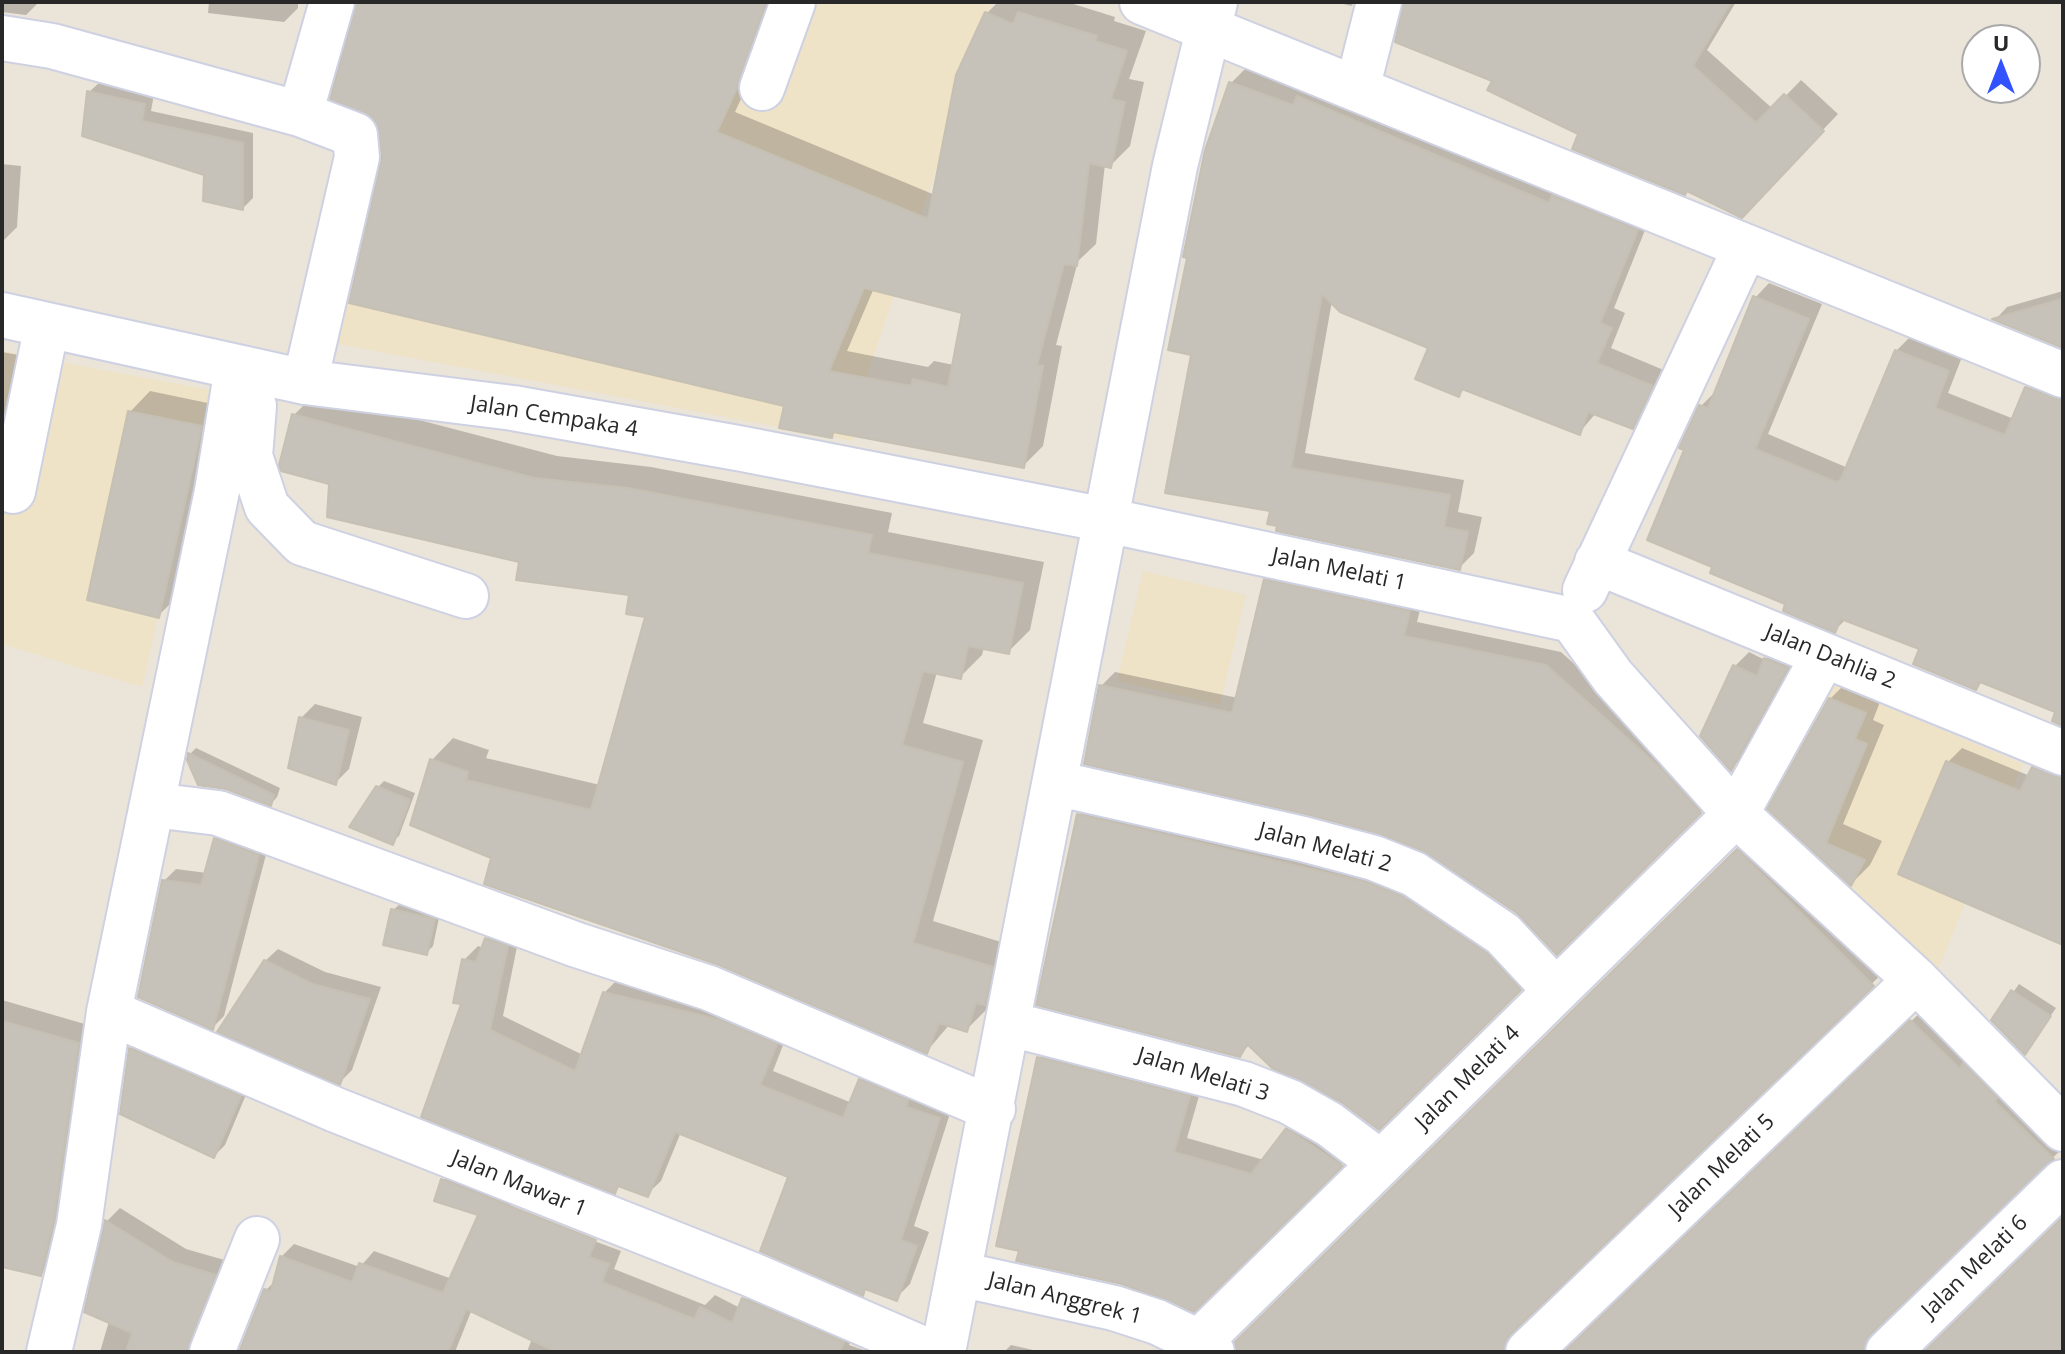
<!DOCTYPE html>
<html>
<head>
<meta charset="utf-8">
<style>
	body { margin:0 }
	#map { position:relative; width:2065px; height:1354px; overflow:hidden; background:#ebe4d9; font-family:"Open Sans",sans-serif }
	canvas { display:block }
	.frame { position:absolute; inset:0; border:4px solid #282828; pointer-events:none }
	.north { position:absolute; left:1961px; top:24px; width:80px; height:80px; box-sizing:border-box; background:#fff; border:2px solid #a9a9a9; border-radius:50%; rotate:0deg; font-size:22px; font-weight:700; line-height:32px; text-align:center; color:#282828 }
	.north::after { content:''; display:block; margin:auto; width:28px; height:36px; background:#3252ff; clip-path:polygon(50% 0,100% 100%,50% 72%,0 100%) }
</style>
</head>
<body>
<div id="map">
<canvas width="2065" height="1354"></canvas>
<div class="frame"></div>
<div class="north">U</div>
</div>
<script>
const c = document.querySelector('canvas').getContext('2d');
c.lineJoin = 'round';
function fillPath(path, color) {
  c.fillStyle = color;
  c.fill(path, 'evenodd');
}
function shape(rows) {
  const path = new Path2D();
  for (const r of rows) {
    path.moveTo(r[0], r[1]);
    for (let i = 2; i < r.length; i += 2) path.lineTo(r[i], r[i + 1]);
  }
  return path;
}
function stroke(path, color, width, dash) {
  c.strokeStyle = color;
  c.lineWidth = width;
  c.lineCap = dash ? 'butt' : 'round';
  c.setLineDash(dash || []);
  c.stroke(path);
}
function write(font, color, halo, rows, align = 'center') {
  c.font = font + ' "Open Sans",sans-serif';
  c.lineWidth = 6;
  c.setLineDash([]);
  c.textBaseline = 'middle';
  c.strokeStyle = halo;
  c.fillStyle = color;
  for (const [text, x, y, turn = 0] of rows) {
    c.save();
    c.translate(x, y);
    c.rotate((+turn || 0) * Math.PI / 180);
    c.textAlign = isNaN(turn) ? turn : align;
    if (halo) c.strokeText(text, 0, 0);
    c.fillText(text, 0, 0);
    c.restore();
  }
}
fillPath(shape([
	[665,2,992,2,869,370,853,441,327,342,371,136,572,220],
	[2,351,210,390,142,687,2,644],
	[1143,571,1246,595,1220,705,1117,681],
	[1821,679,2023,764,1932,984,1745,812]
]), '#eee2c7');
fillPath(shape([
	[2,2,39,2,26,15,2,12],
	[209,2,298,2,298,8,284,22,208,13],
	[358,2,778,2,757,64,735,112,935,195,987,13,998,2,1067,2,1115,17,1114,21,1146,31,1129,79,1144,82,1130,146,1111,165,1105,164,1096,244,1078,261,1056,345,1062,346,1043,446,1023,466,836,431,831,436,786,405,383,163],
	[874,288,965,312,954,365,934,361,928,367,847,351],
	[1336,2,1355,2,1351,6],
	[1404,2,1736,2,1707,50,1773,109,1801,80,1838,114,1757,199,1581,133,1494,80],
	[1246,68,1651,215,1614,308,1625,313,1611,348,1666,371,1647,412,1632,427,1596,413,1579,433,1465,388,1459,395,1430,347,1332,301,1305,453,1464,480,1458,512,1482,517,1474,553,1459,568,1272,510,1193,353,1231,83],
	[100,82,154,94,151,111,253,133,253,198,243,208,206,174,89,92],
	[2,164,21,166,17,227,3,241],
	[1769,283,1822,304,1768,434,1848,468,1896,351,1911,336,1962,357,1948,393,2014,419,2020,404,2034,389,2063,401,2063,725,2058,711,1983,681,1976,688,1922,648,1846,619,1835,630,1715,566,1687,449,1701,406,1715,392,1755,298],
	[2063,291,2063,332,1996,319,2007,307],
	[2,352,30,357,2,468],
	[150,391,222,406,179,595,158,616,130,412],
	[316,393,557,456,651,467,892,513,888,532,1044,562,1030,630,1008,652,984,647,982,655,960,677,937,672,923,723,983,740,933,921,1014,946,989,1007,967,1029,950,1024,927,1051,494,857,432,760,453,738,489,750,486,758,600,785,647,616,632,594,521,561,331,483,294,415],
	[1280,566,1423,597,1417,622,1561,652,1679,759,1714,798,1557,952,1519,912,1424,849,1101,686,1115,672,1238,698,1266,580],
	[1780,645,1801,653,1745,755,1731,768,1735,666,1749,652,1765,660],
	[1849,680,1883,694,1873,720,1884,725,1843,824,1882,841,1870,865,1851,884,1770,809,1830,699],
	[315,704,362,717,349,769,335,783,301,718],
	[196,748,280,788,277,797,271,804,190,754],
	[1962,748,2030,776,2048,754,2063,759,2063,942,1948,762],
	[384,781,415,793,399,836,392,842,378,787],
	[1094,800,1382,867,1535,974,1379,1128,1342,1100,1250,1044,1240,1055,1079,815],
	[227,827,269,843,224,1016,213,1027,164,881,176,869,207,873,215,839],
	[1752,836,1886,970,1523,1319,1518,1328,1517,1342,1522,1352,1264,1352,1238,1341],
	[400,904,440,913,433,946,426,953,393,910],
	[500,925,520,932,503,1016,583,1055,604,993,618,979,789,1030,773,1071,852,1103,860,1080,874,1066,953,1104,914,1226,929,1232,910,1284,896,1298,868,1288,862,1293,790,1176,681,1132,661,1181,647,1194,548,1124,464,1002,464,960,478,946,483,948,486,939],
	[278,949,325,972,381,987,352,1070,340,1082,265,961],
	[2019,984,2056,1008,2025,1052,1994,1020],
	[2,1000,95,1027,57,1257,41,1274,4,1265,2,1270],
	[1925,1008,2063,1148,1883,1319,1877,1329,1877,1343,1882,1352,1566,1352],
	[141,1039,250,1085,225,1145,214,1156,122,1113,131,1049],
	[1053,1044,1203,1082,1187,1138,1264,1160,1301,1116,1355,1151,1193,1310,1039,1058],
	[450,1173,513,1198,507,1214,436,1199,443,1180],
	[120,1208,186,1249,228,1261,204,1352,100,1352,109,1321,107,1221],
	[578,1235,621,1251,614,1269,705,1305,715,1295,740,1308,757,1286,856,1329,849,1345,869,1352,527,1352,565,1248],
	[294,1244,360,1267,374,1251,480,1289,455,1352,241,1352,266,1290,276,1280,281,1257],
	[1011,1345,1042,1352,1004,1352]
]), '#0003');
const building = shape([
	[356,2,766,2,738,86,717,132,928,219,956,75,985,12,1013,24,1018,12,1097,36,1095,41,1127,51,1111,99,1125,102,1111,168,1089,163,1077,266,1064,264,1037,365,1043,366,1024,468,833,432,832,438,779,428,784,406,349,303,382,155,374,119,330,99,356,2],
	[864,288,962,313,948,387,913,379,911,386,829,371,864,288],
	[1403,2,1731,2,1693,66,1756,123,1784,94,1824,131,1742,218,1687,191,1685,195,1572,149,1578,134,1487,90,1492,81,1395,42,1403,2],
	[1229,82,1293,105,1297,96,1549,203,1552,195,1638,230,1600,323,1612,328,1597,363,1653,386,1633,429,1588,412,1580,435,1462,389,1459,397,1415,379,1428,348,1340,312,1322,294,1291,468,1450,495,1444,527,1468,532,1460,570,1276,531,1277,526,1267,524,1270,511,1165,493,1191,355,1168,350,1187,258,1183,257,1205,150,1229,82],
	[87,91,145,104,142,121,243,143,243,210,203,201,204,175,82,136,87,91],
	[1753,296,1809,319,1755,449,1836,482,1840,481,1895,350,1949,371,1935,408,2005,435,2025,387,2063,399,2063,726,2052,721,2055,712,1980,682,1976,690,1913,664,1919,649,1841,619,1835,633,1783,611,1785,604,1710,573,1712,567,1647,540,1684,450,1679,448,1699,405,1708,408,1753,296],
	[2063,298,2063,348,1992,319,2062,299,2063,298],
	[128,411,202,426,159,618,87,600,128,411],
	[292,414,534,478,628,488,872,535,868,553,1023,583,1009,654,968,646,961,679,923,671,902,745,963,762,913,943,993,967,985,1005,976,1003,967,1032,939,1023,927,1054,719,965,484,884,491,858,410,825,430,759,468,772,466,780,591,810,645,617,626,614,629,595,516,580,519,562,327,517,329,484,281,471,279,465,292,414],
	[1264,579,1410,611,1404,636,1546,665,1665,772,1701,813,1557,955,1517,913,1423,851,1380,834,1309,815,1084,764,1099,685,1232,713,1264,579],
	[1764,658,1788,668,1731,771,1700,736,1733,665,1757,676,1764,658],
	[1829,698,1866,713,1855,739,1867,744,1826,843,1865,860,1851,886,1767,809,1829,698],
	[299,717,349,730,336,785,288,768,299,717],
	[188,753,274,795,271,806,226,789,198,785,187,760,188,753],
	[1946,761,2020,791,2032,767,2063,777,2063,945,1898,874,1946,761],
	[376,786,410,800,393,845,349,827,376,786],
	[1077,814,1366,882,1402,896,1487,953,1521,990,1379,1130,1341,1102,1272,1068,1247,1044,1240,1057,1036,1005,1077,814],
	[214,838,259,855,213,1030,138,997,162,880,201,885,214,838],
	[1737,849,1874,986,1511,1334,1504,1352,1236,1352,1235,1342,1737,849],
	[391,909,435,919,427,955,383,945,391,909],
	[485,938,508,946,490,1030,575,1071,603,992,721,1020,777,1044,760,1085,843,1118,859,1079,908,1100,906,1107,940,1118,901,1240,917,1246,897,1301,865,1289,863,1296,760,1251,788,1177,675,1132,648,1197,618,1186,615,1194,421,1117,461,1004,453,1003,462,959,476,962,485,938],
	[264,960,312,984,370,999,340,1085,217,1032,264,960],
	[2011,990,2051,1016,2025,1055,1991,1020,2011,990],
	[1910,1020,1960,1069,1963,1063,1997,1098,1995,1102,2054,1159,1871,1334,1864,1352,1564,1352,1910,1020],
	[2,1021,79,1043,54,1220,41,1276,2,1267,2,1021],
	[129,1048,241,1096,214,1158,120,1114,129,1048],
	[1037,1057,1190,1096,1174,1152,1251,1174,1286,1128,1343,1166,1194,1312,1122,1284,1016,1261,1019,1251,996,1246,1037,1057],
	[441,1179,596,1240,589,1257,609,1264,602,1282,694,1319,700,1307,732,1323,742,1298,844,1342,840,1352,556,1352,466,1309,448,1352,239,1352,264,1289,271,1291,280,1256,352,1282,359,1263,443,1293,478,1215,434,1201,441,1179],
	[2063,1217,2063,1352,1924,1352,2063,1217],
	[105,1220,173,1262,216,1275,188,1352,126,1352,132,1333,84,1312,105,1220]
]);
fillPath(building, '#c6c1b9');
stroke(building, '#c6c0b3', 2);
const minor = shape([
	[1142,2,2063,375],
	[2,38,52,46,300,114],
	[762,88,793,2],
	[1357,89,1379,2],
	[2,315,305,382,513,408,743,449,1106,520,1572,620],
	[305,382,357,157,355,135,300,114,332,2],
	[254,406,250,456,267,507,302,543,466,596],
	[13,491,47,325],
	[1597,562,2063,753],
	[1585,590,1745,248],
	[1572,620,1613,677,1736,814,1916,980,2063,1129],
	[1055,783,1303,839,1374,858,1414,874,1503,934,1556,991],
	[153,805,218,813,577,945,709,988,993,1109],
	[109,1012,336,1110,750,1274,930,1352],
	[1010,1024,1244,1084,1290,1102,1329,1124,1381,1163],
	[959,1274,1114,1308,1157,1322,1199,1342,1212,1352],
	[49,1352,79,1225,109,1012,217,491,237,368],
	[212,1352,257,1239],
	[943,1352,1175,166,1215,2],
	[1197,1352,1199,1342,1736,814,1824,655],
	[1528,1352,1916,980],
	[1888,1352,2063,1182]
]);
stroke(minor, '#ced1e2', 48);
stroke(minor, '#fff', 44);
write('22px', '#282828', '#fff', [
	["Jalan Cempaka 4",554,417,9],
	["Jalan Melati 1",1339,570,12],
	["Jalan Dahlia 2",1830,657,22],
	["Jalan Melati 2",1325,848,15],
	["Jalan Melati 3",1203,1075,17],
	["Jalan Melati 4",1468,1078,-45],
	["Jalan Melati 5",1722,1166,-44],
	["Jalan Mawar 1",519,1184,22],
	["Jalan Melati 6",1975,1267,-44],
	["Jalan Anggrek 1",1065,1299,14]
]);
</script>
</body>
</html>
